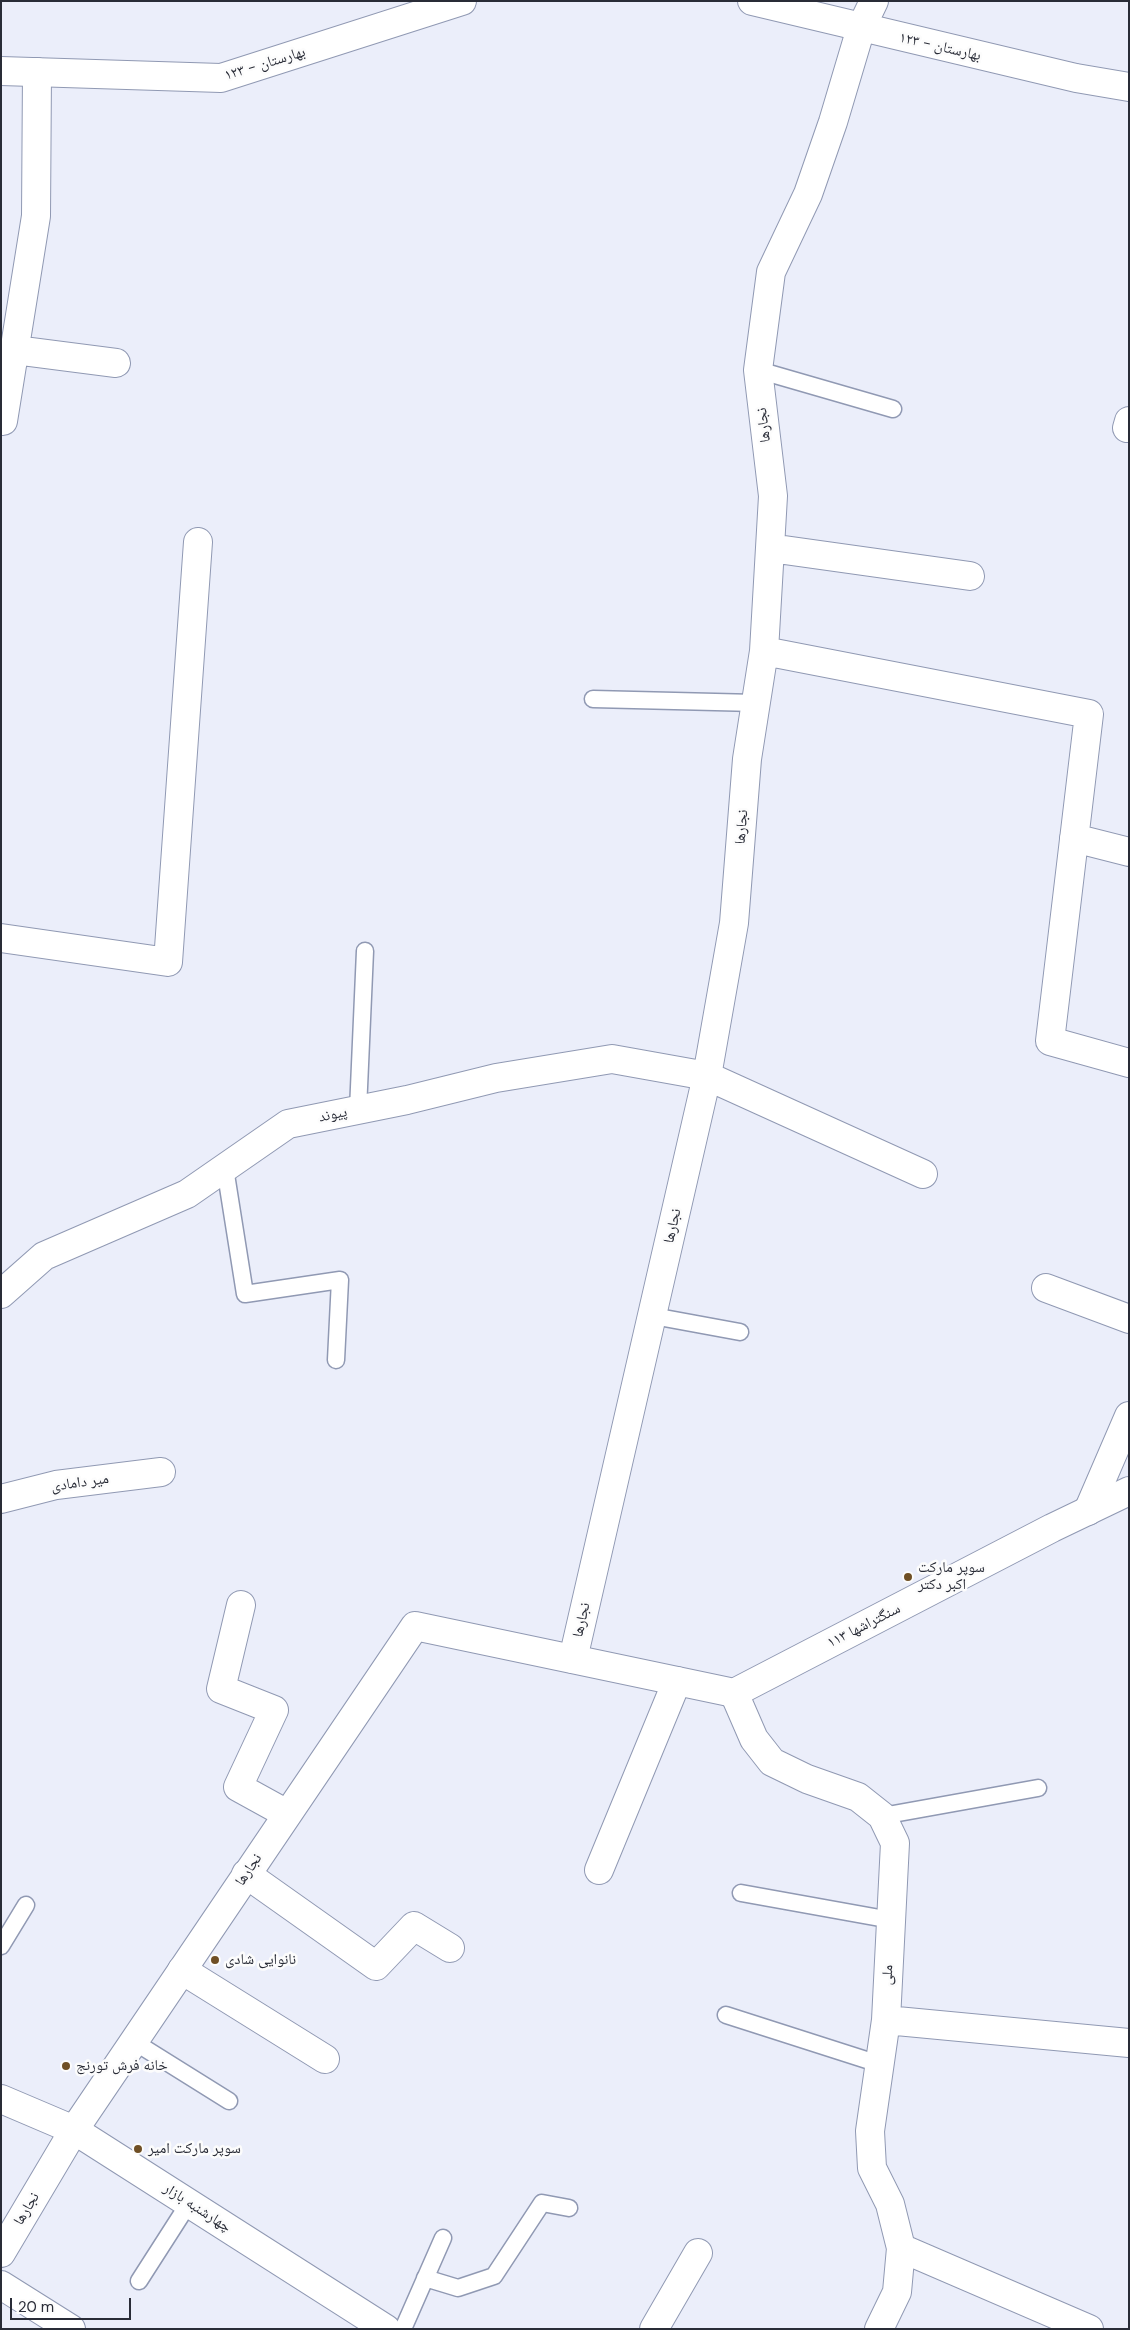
<!DOCTYPE html>
<html>
<head>
<meta charset="utf-8">
<style>
	body { margin:0 }
	#map { position:relative; width:1130px; height:2330px; overflow:hidden; background:#ebeefa; font-family:"DM Sans",sans-serif }
	canvas { display:block }
	.frame { position:absolute; inset:0; border:2px solid #292c37; pointer-events:none }
	.scale { position:absolute; left:10px; top:2298px; width:121px; height:22px; box-sizing:border-box; border:2px solid #292c37; border-top:0; padding-left:6px; font-size:15px; line-height:18px; white-space:nowrap; color:#292c37; -webkit-text-stroke:4px #fcfcfc; paint-order:stroke }
</style>
</head>
<body>
<div id="map">
<canvas width="1130" height="2330"></canvas>
<div class="frame"></div>
<div class="scale">20 m</div>
</div>
<script>
const c = document.querySelector('canvas').getContext('2d');
c.lineJoin = 'round';
function shape(rows) {
  const path = new Path2D();
  for (const r of rows) {
    path.moveTo(r[0], r[1]);
    for (let i = 2; i < r.length; i += 2) path.lineTo(r[i], r[i + 1]);
  }
  return path;
}
function stroke(path, color, width, dash) {
  c.strokeStyle = color;
  c.lineWidth = width;
  c.lineCap = dash ? 'butt' : 'round';
  c.setLineDash(dash || []);
  c.stroke(path);
}
function write(font, color, halo, rows, align = 'center') {
  c.font = font + ' "DM Sans","Noto Naskh Arabic",sans-serif';
  c.lineWidth = 5;
  c.setLineDash([]);
  c.textBaseline = 'middle';
  c.strokeStyle = halo;
  c.fillStyle = color;
  for (const [text, x, y, turn = 0] of rows) {
    c.save();
    c.translate(x, y);
    c.rotate((+turn || 0) * Math.PI / 180);
    c.textAlign = isNaN(turn) ? turn : align;
    if (halo) c.strokeText(text, 0, 0);
    c.fillText(text, 0, 0);
    c.restore();
  }
}
const service = shape([
	[758,370,893,409],
	[593,699,756,703],
	[358,1110,365,951],
	[225,1168,245,1294,340,1280,336,1360],
	[653,1316,740,1332],
	[882,1816,1038,1788],
	[741,1893,891,1920],
	[1,1946,26,1905],
	[726,2015,879,2064],
	[133,2041,229,2101],
	[425,2278,458,2288,494,2276,542,2203,569,2208],
	[139,2281,189,2203],
	[403,2329,443,2238]
]);
const minor = shape([
	[15,350,116,363],
	[3,421,36,216,37,72],
	[1127,428,1129,421],
	[770,548,970,576],
	[764,651,1089,714,1050,1041,1129,1063],
	[1074,838,1129,852],
	[1,938,168,962,198,542],
	[1046,1288,1129,1319],
	[1,1294,44,1256,187,1194,288,1124,407,1100,496,1078,612,1059,707,1076,923,1174],
	[1,1499,56,1485,161,1472],
	[1088,1511,1129,1416],
	[241,1605,221,1689,274,1710,238,1787,287,1814],
	[573,1659,707,1076,734,923,747,759,764,651,773,496,758,370,771,272,808,194,833,122,861,28,874,1],
	[734,1693,754,1739,772,1762,807,1779,858,1797,882,1816,895,1843,886,2020,870,2131,872,2168,890,2204,901,2248,897,2292,879,2329],
	[599,1870,677,1681],
	[246,1874,376,1966,414,1926,450,1948],
	[182,1970,325,2059],
	[886,2020,1129,2043],
	[1,2099,74,2130,386,2329],
	[901,2248,1089,2329],
	[1,2285,71,2329],
	[654,2329,698,2253]
]);
const tertiary = shape([
	[752,1,1076,78,1129,87],
	[1,71,221,78,462,1],
	[1,2253,74,2130,415,1626,734,1693,1052,1528,1129,1491]
]);
stroke(service, '#9099b3', 19);
stroke(minor, '#9099b3', 30);
stroke(tertiary, '#9099b3', 30);
stroke(service, '#fff', 16);
stroke(minor, '#fff', 28);
stroke(tertiary, '#fff', 28);
for (const [x, y, r, color] of [
	[908,1577,5,"#6f4f25"],
	[215,1960,5,"#6f4f25"],
	[66,2066,5,"#6f4f25"],
	[138,2149,5,"#6f4f25"]
]) {
  const dot = new Path2D();
  dot.arc(x, y, r, 0, 2 * Math.PI);
  c.fillStyle = color;
  c.fill(dot);
  stroke(dot, '#fcfcfc', 2);
}
write('15px', '#292c37', '#fcfcfc', [
	["بهارستان - ۱۲۳",940,47,13],
	["بهارستان - ۱۲۳",265,64,-17],
	["نجارها",764,425,-97],
	["نجارها",742,827,-85],
	["پیوند",333,1115,-12],
	["نجارها",673,1226,-77],
	["میر دامادی",80,1483,-8],
	["نجارها",582,1620,-77],
	["سنگتراشها ۱۱۳",864,1626,-27],
	["نجارها",249,1870,-56],
	["ملی",888,1975,-87],
	["چهارشنبه بازار",197,2208,33],
	["نجارها",27,2209,-59]
]);
write('15px', '#292c37', '#fcfcfc', [
	["سوپر مارکت",918,1568],
	["اکبر دکتر",918,1585],
	["نانوایی شادی",225,1960],
	["خانه فرش تورنج",76,2066],
	["سوپر مارکت امیر",148,2149]
], 'left');
</script>
</body>
</html>
